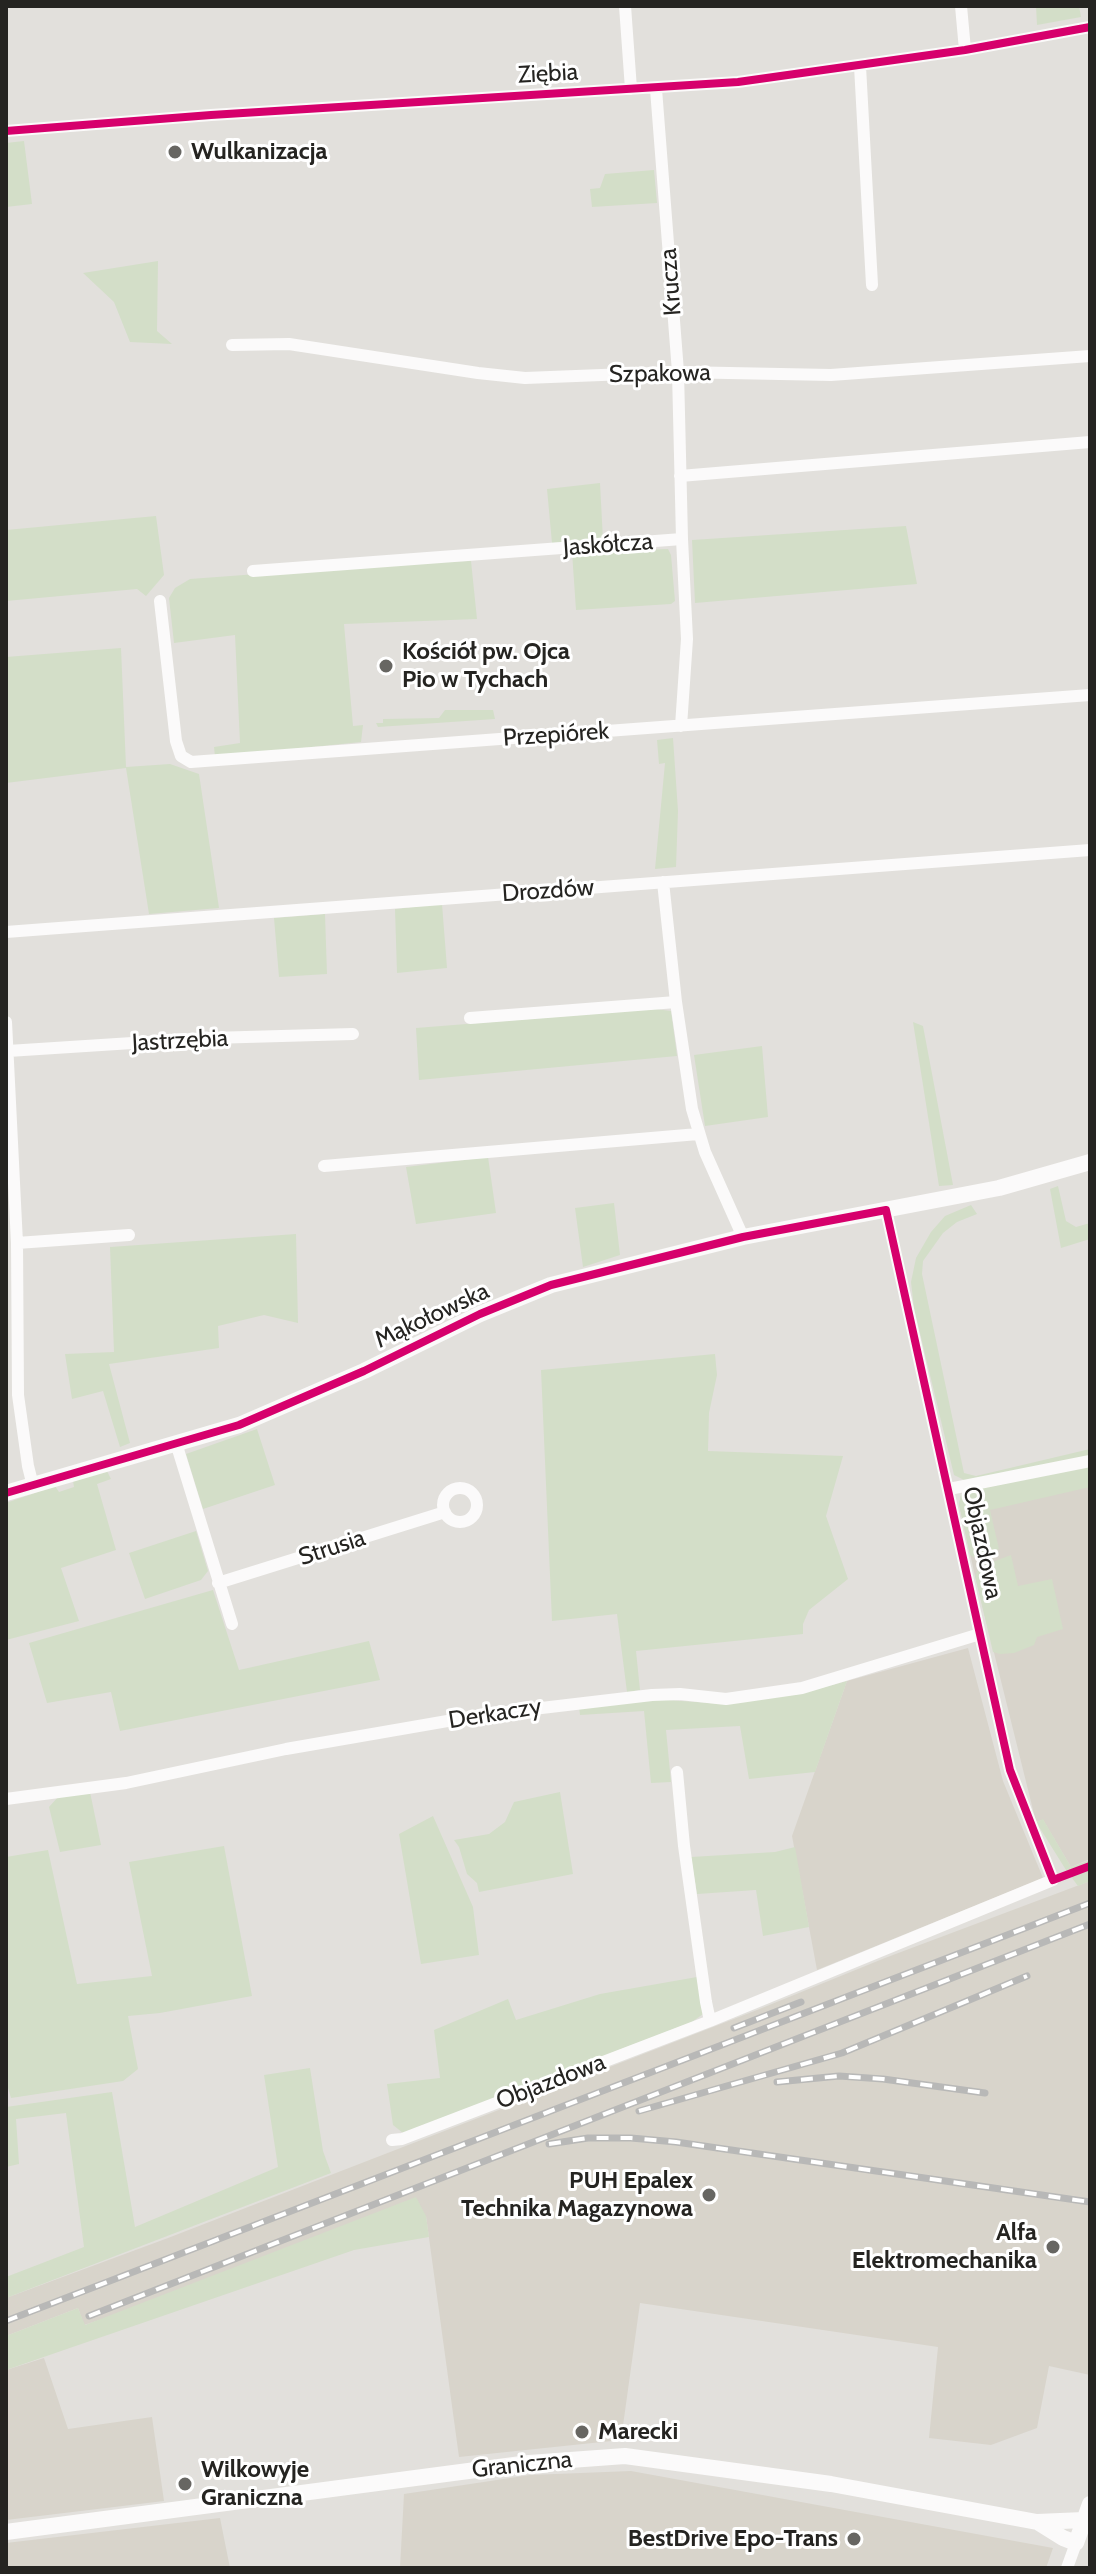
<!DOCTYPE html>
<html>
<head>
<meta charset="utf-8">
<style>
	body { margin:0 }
	#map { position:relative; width:1096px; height:2574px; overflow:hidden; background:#e2e0dc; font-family:Cabin,sans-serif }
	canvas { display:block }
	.frame { position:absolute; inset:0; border:8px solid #252421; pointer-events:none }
</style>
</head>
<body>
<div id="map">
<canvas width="1096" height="2574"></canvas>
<div class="frame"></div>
</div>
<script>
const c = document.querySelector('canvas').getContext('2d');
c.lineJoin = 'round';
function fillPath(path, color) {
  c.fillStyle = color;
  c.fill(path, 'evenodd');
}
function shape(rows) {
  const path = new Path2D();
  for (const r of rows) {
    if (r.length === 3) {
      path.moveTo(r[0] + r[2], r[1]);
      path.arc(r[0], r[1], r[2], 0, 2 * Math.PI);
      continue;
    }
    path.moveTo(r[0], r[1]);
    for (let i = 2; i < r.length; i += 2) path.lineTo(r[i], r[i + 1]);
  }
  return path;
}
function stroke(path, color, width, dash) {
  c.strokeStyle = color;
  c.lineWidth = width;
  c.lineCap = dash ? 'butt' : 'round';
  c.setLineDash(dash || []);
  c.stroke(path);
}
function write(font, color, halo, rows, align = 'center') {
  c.font = font + ' Cabin,sans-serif';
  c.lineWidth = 6;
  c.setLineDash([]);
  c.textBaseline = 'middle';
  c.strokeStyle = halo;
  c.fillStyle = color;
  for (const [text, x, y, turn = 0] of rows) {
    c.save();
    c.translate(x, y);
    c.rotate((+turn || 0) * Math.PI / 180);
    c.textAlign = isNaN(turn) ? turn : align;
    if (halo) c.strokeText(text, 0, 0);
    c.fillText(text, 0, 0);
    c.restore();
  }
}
fillPath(shape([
	[1090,1466,1090,1859,1071,1867,1043,1820,1036,1822,975,1576,959,1504,961,1495,969,1491],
	[968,1648,1003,1781,1043,1878,817,1970,792,1836,847,1681],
	[1090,1881,1090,2375,1049,2366,1037,2428,991,2445,929,2438,938,2347,640,2303,621,2440,459,2457,426,2216,84,2325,78,2308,6,2336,6,2298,168,2238,757,2010,885,1958],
	[44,2358,68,2429,152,2417,164,2501,6,2520,6,2370],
	[631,2471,1053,2548,1046,2568,400,2568,404,2494,530,2475],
	[220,2518,230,2568,6,2568,6,2543]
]), '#d8d4cb');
fillPath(shape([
	[1036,6,1079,6,1081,17,1037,25],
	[24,141,32,204,6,207,6,143],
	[654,170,657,203,592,207,590,189,600,188,605,174],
	[158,261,157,331,172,344,130,342,114,302,83,273],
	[600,483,603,540,552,543,547,489],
	[156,516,164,575,146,596,137,589,6,601,6,530],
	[906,526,917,584,695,603,692,540],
	[668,549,671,555,675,601,671,604,576,610,572,552],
	[471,561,477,619,344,624,353,726,363,725,361,742,215,757,214,747,240,743,235,635,174,643,169,598,175,588,190,579,406,563],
	[121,648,126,767,170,764,199,774,219,908,149,914,126,768,6,783,6,657],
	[445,710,493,710,495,719,378,727,376,723,383,723,383,719,439,718],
	[673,738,678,811,676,867,655,869,665,763,659,764,657,740],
	[442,904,447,968,397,973,395,909],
	[325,914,327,974,279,977,274,918],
	[655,1009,671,1011,677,1056,419,1080,416,1028],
	[913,1022,923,1026,953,1185,939,1186],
	[762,1046,768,1117,705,1126,694,1055],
	[488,1157,496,1213,416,1224,406,1167],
	[1058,1186,1066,1221,1076,1227,1090,1223,1090,1239,1061,1248,1050,1189],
	[614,1203,620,1255,583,1267,575,1208],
	[971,1205,977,1214,957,1222,943,1233,923,1261,922,1274,964,1473,976,1476,1090,1449,1090,1457,980,1480,964,1480,954,1475,914,1308,911,1282,916,1258,931,1232,945,1216],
	[296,1234,298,1323,264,1315,218,1326,219,1348,109,1364,130,1443,120,1447,103,1391,72,1399,65,1354,114,1352,110,1247],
	[715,1354,717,1375,709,1413,708,1451,843,1456,826,1516,848,1579,809,1610,803,1624,803,1634,636,1651,640,1690,627,1692,617,1614,552,1621,541,1370],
	[257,1429,275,1485,203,1509,186,1454],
	[1090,1466,1090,1487,990,1510,999,1549,976,1558,970,1555,959,1504,961,1495,969,1491],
	[107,1471,111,1479,97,1484,116,1550,61,1568,79,1621,6,1640,6,1503,55,1486,59,1492,74,1487,73,1481],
	[196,1531,208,1571,201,1580,145,1599,129,1553],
	[1011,1555,1018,1586,1052,1579,1063,1629,1037,1637,1034,1645,1014,1653,1000,1654,993,1652,975,1576,979,1567],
	[213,1590,239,1670,369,1641,380,1680,120,1731,111,1692,47,1703,29,1643],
	[847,1681,815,1772,749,1779,740,1726,666,1730,671,1782,651,1783,644,1711,580,1715,579,1707,653,1699,724,1704,799,1694],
	[90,1792,101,1845,60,1852,49,1807,58,1797],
	[560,1792,573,1874,479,1892,477,1883,467,1874,459,1847,454,1840,489,1834,505,1822,514,1802],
	[433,1816,473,1907,479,1955,421,1964,399,1834],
	[1043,1819,1071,1867,1090,1860,1090,1881,1078,1886,1066,1870,1036,1822],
	[224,1846,252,1996,160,2013,128,2016,138,2069,123,2081,11,2098,6,2081,6,1857,48,1850,77,1984,152,1976,129,1862],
	[795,1847,809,1927,763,1936,756,1890,697,1894,691,1857,775,1852],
	[697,1977,703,2014,692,2022,403,2133,393,2125,387,2084,440,2078,434,2030,508,1999,516,2020,600,1994],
	[310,2068,323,2151,331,2173,6,2298,6,2277,84,2247,66,2113,16,2119,19,2164,6,2167,6,2107,112,2092,135,2227,278,2167,264,2075],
	[416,2197,426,2216,429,2237,354,2250,6,2370,6,2336,78,2308,85,2325]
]), '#d3dec8');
stroke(shape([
	[625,6,631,89],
	[961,6,965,50],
	[860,66,872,285],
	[6,131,211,115,738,82,965,50,1090,27],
	[232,345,289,344,478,373,525,378,678,372,831,375,1090,356],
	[680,476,1090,442],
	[253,571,682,539,678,372,656,89],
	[160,601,176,741,181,756,191,762,1090,695],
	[681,726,687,639,682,539],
	[663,882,676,1002,692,1109,705,1152,743,1237],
	[6,932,1090,850],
	[470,1018,676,1002],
	[6,1022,17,1243,18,1395,28,1466,33,1486],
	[8,1051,210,1038,353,1034],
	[324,1166,698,1134],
	[17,1243,129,1235],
	[176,1443,232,1624],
	[460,1505,17],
	[949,1489,1090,1461],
	[218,1583,445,1512],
	[677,1772,684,1846,706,2002,710,2021],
	[6,1799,126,1783,286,1749,482,1715,652,1695,680,1694,726,1699,802,1688,980,1634],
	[392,2140,402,2139,710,2021,1053,1880,1010,1770,886,1210],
	[1067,2568,1076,2543]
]), '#fbfafa', 12);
stroke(shape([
	[6,1493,239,1425,364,1371,480,1314,551,1285,743,1237,999,1188,1090,1162],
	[1039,2523,1063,2538,1076,2543,1090,2504],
	[6,2532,529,2463,625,2456,831,2484,1037,2522,1084,2520]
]), '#fbfafa', 16);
const rail = shape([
	[734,2028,801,2002],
	[777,2082,839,2076,883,2079,985,2093],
	[639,2111,842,2053,1027,1976],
	[549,2144,588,2138,631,2138,676,2142,1090,2202],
	[89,2316,1090,1924],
	[6,2321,1090,1903]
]);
stroke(rail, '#b8b8b7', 7);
stroke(rail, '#fff', 4, [12]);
stroke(shape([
	[6,131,211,115,738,82,965,50,1090,27],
	[6,1493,239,1425,364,1371,480,1314,551,1285,743,1237,886,1210,1010,1770,1053,1880,1090,1866]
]), '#d6006c', 8);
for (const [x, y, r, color] of [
	[175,152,8,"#676662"],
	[386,666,8,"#676662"],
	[709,2195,8,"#676662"],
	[1053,2247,8,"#676662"],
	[582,2432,8,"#676662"],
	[185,2484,8,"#676662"],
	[854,2539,8,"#676662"]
]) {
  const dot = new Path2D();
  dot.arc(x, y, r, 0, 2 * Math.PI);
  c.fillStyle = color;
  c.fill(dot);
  stroke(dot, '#fff', 3);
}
write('24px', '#252421', '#fff', [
	["Ziębia",548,74,-3],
	["Krucza",671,282,-94],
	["Szpakowa",660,374,-1],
	["Jaskółcza",608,545,-4],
	["Przepiórek",556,735,-4],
	["Drozdów",548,891,-4],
	["Jastrzębia",180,1041,-3],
	["Mąkołowska",432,1316,-25],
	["Objazdowa",982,1543,78],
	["Strusia",332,1548,-18],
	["Derkaczy",495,1714,-9],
	["Objazdowa",551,2082,-21],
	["Graniczna",522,2465,-6]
]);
write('bold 24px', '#252421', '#fff', [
	["Wulkanizacja",191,152],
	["Kościół pw. Ojca",402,652],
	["Pio w Tychach",402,680],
	["PUH Epalex",693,2181,"right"],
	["Technika Magazynowa",693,2209,"right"],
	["Alfa",1037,2233,"right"],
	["Elektromechanika",1037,2261,"right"],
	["Marecki",598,2432],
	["Wilkowyje",201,2470],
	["Graniczna",201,2498],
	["BestDrive Epo-Trans",838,2539,"right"]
], 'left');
</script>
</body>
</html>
